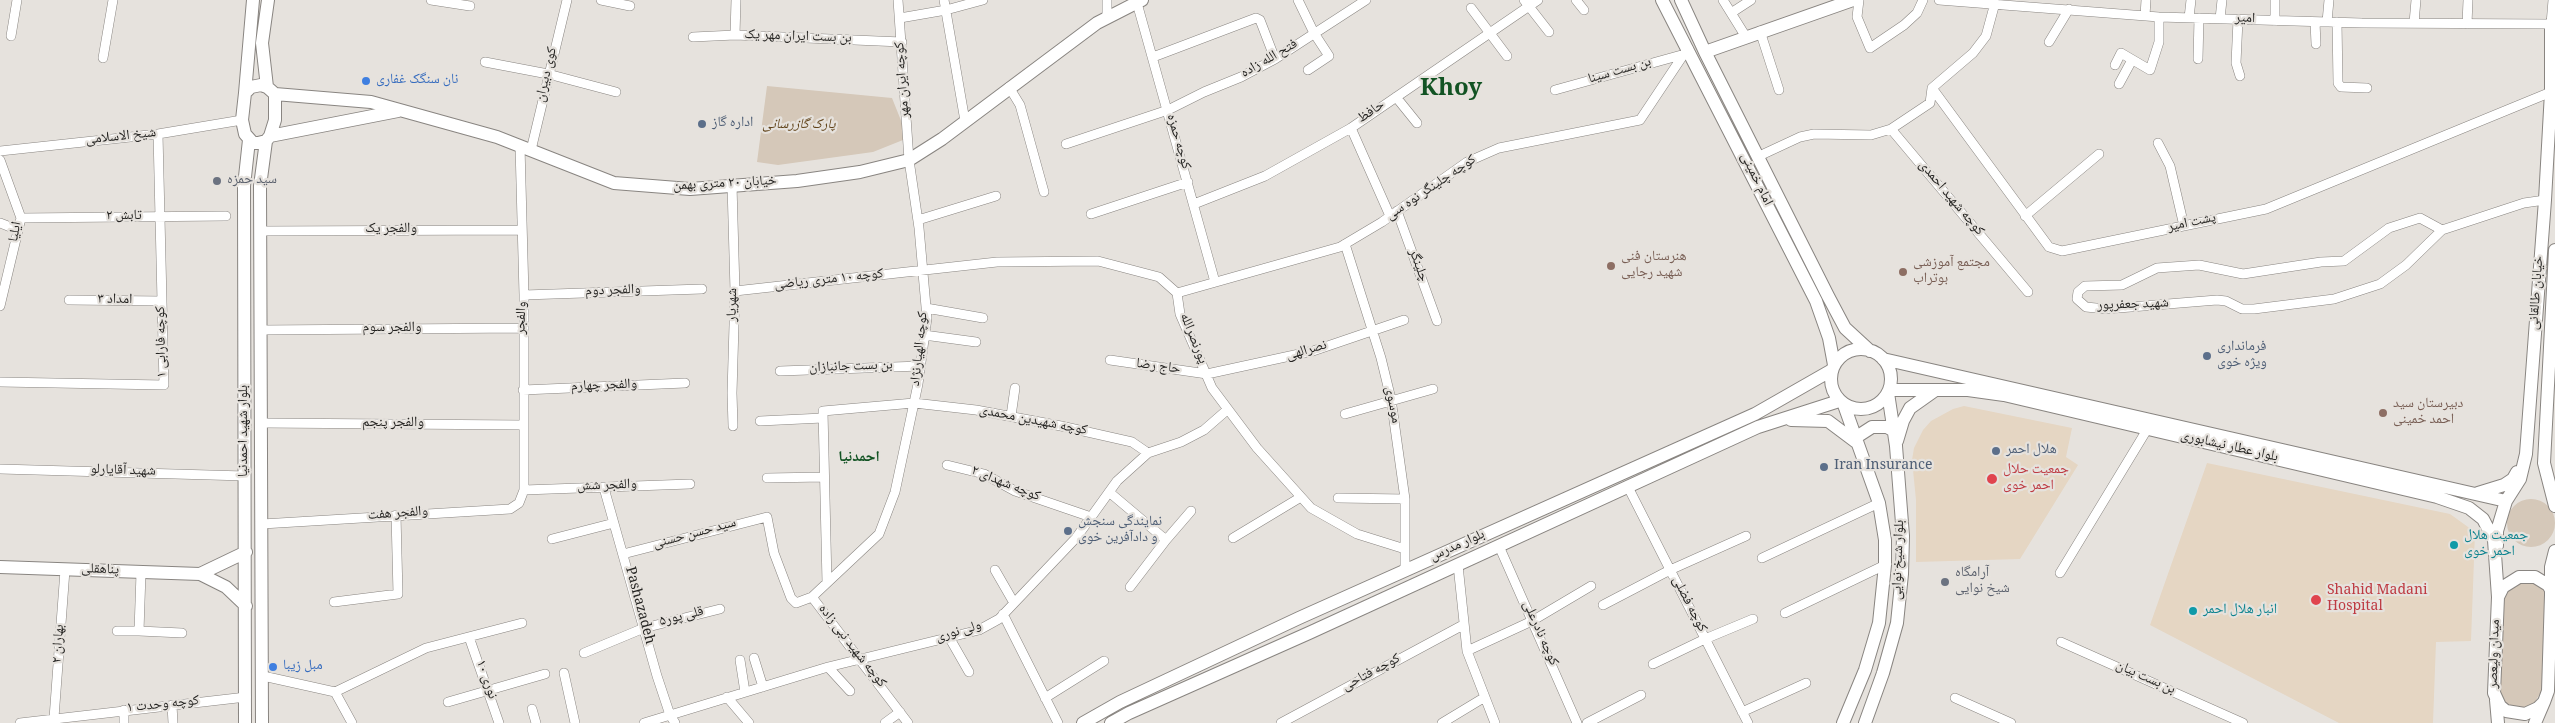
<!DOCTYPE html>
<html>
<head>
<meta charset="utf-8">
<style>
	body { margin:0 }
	canvas { display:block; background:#e6e2dd }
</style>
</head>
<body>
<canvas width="2555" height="723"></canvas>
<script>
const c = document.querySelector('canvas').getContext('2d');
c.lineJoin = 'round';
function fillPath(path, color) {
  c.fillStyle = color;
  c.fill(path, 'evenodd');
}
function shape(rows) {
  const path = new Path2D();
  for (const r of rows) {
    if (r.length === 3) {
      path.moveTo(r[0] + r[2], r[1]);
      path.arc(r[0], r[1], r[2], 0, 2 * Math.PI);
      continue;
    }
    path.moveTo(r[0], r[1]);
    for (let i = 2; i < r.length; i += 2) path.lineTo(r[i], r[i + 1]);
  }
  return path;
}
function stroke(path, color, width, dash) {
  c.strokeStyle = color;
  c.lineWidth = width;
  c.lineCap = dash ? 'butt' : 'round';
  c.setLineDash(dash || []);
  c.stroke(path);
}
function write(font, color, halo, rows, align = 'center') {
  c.font = font + ' Georgia,"Noto Naskh Arabic",serif';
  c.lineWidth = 4.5;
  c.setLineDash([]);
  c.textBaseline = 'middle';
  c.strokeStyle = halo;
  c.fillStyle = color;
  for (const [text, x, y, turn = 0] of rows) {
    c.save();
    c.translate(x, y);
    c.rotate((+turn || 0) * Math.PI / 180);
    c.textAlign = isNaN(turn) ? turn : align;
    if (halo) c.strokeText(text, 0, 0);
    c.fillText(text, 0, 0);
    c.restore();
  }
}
fillPath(shape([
	[1964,406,2072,428,2066,457,2078,465,2020,559,1916,562,1916,500,1912,460,1914,448,1923,430,1931,421,1953,409],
	[2207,463,2450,514,2475,532,2471,641,2436,642,2433,723,2339,723,2150,625]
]), '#e5d6c3');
fillPath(shape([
	[767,86,892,98,908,138,873,152,778,165,757,162],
	[2531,523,24],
	[2521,582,2539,585,2545,592,2542,690,2533,705,2521,708,2511,706,2503,701,2500,691,2503,602,2506,590]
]), '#d5c8b9');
const street = shape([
	[431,0,470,6],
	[601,0,630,6],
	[898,0,909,160,919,228,927,318,918,384,895,492,879,534,812,597,908,723],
	[944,0,965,121],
	[1298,0,1314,33,1329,56,1308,70],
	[1524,0,1549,32],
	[1576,0,1584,10],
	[1723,0,1746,37],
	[1859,0,1857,17,1870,48,1904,25,1917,13,1923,0],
	[1939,0,2159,17,2362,23,2551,24,2553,0],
	[1137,3,1215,282],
	[1471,8,1507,56],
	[1731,13,1751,0],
	[2145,16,2146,0],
	[900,18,946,10,983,0],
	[1107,18,1107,0],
	[2189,18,2191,0],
	[2220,19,2222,0],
	[2238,20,2236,63,2240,76],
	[2275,21,2275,0],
	[2315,22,2316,44],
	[2327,22,2329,0],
	[2337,22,2338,83,2341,87,2367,88],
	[2414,23,2416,0],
	[2467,24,2468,0],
	[1760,31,1779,90],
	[735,35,736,0],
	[11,36,17,0],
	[693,37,735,35,902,42],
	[2049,42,2069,9],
	[1153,57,1256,18,1260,20,1275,59],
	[103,58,113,0],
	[2198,59,2199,18],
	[485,62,548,74,616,92],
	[2115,65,2121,53,2150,70,2159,42,2159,17],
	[2119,84,2132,60],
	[1009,87,1020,105,1044,192],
	[1932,88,2049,247,2062,251,2266,209,2551,92],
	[1932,88,1973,53,1986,36,1995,3],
	[1555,90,1685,54],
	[1396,97,1417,123],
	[1351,128,1390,216],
	[1891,129,2028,292],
	[2158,143,2170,166,2184,226],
	[1066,144,1168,110,1204,92,1241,77,1275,59,1366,0],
	[531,150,567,0],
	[0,151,158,134,242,120],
	[1757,157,1800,137,1814,134,1871,135,1891,129,1930,103,1932,88],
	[0,160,21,218,0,306],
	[732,185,735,291,732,393,733,426],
	[1194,204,1265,176,1351,128,1538,0],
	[1397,211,1437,321],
	[1091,214,1188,182],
	[2025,216,2099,154],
	[21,218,226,216],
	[918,220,996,196],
	[0,223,18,230],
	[2442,230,2420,218,2389,228,2344,261,2321,262,2243,274,2199,265,2157,268,2122,285,2085,286,2078,292,2077,299,2086,307,2106,309,2217,300,2226,301,2242,309,2254,309,2334,299,2380,284,2406,265,2442,230,2524,203,2545,200],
	[260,231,521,230],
	[1345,244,1381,358,1391,399,1405,499,1405,571],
	[735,291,997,262,1098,261,1159,277,1177,293,1180,314,1212,388,1257,448,1311,508,1357,534,1405,549],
	[1177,293,1340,247,1382,222,1467,162,1499,148,1640,120,1688,48],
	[524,295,702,289],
	[69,300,162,301],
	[926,308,983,318],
	[261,330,522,328],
	[924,335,976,342],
	[1110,360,1207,374,1313,351,1404,320],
	[780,371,921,366],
	[0,382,164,385,158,134],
	[523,390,685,383],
	[1345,414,1433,389],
	[1011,416,1015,388],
	[760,421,823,418],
	[261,423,524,425],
	[947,465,984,474,1015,491,1091,517],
	[0,469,245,476],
	[767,478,824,477],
	[1628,487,1748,723],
	[604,488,657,676,670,715,675,723],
	[524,490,690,484],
	[1109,492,1166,540,1130,587],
	[1338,498,1405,499],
	[262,524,510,509,519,503,524,490,524,295,520,146],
	[1233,538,1301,497],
	[552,539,614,523],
	[1166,540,1191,511],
	[1499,546,1577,723],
	[623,554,767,517,774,553,791,598,796,603,812,597],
	[1762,558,1879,503],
	[1458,565,1467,651,1495,723],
	[995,570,1014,603],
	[141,573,139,631,182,633],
	[2060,573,2148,428],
	[827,583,823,411,914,403,976,410,1061,426,1132,442,1148,453],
	[334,602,398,594,396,515],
	[1603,605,1670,570,1746,536],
	[1785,613,1885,565],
	[1003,614,1058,723],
	[117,631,139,631],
	[469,637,499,723],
	[949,637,969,672],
	[2061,642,2243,723],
	[1467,651,1532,621,1591,586],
	[584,653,644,628,720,609],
	[754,658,763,687],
	[740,660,745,692],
	[1653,664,1705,639,1753,619],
	[828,667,850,691],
	[564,673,575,723],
	[263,676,335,692,352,723],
	[335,692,426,648,522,623],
	[727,697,749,723],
	[1045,698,1104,661],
	[1955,698,2011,723],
	[448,702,545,674],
	[172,705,173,723],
	[532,709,536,723],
	[124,710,124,723],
	[1742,712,1806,683],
	[54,718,65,570],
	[20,723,246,697],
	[644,723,828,667,979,630,999,619,1076,538,1117,481,1148,453,1181,442,1204,430,1227,410],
	[885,723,900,712],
	[1281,723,1463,625],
	[1442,723,1485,697],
	[1587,723,1641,695]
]);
const secondary = shape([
	[1662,0,1816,301,1829,338,1834,365],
	[1681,0,1705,52,1828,296,1845,328,1870,351],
	[1705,52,1853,0],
	[261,85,267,87,275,94,275,120,270,136,266,141,258,143,253,143,245,134,242,120,245,93,251,87,261,85],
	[267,87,262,43,268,0],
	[245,93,253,0],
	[275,94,371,102,497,137,614,183,690,189,797,181,860,172,909,160,942,139,1097,23,1142,0],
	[270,136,398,111],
	[2555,250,2544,463,2555,506],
	[1861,379,30],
	[1883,359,2506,501],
	[1889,390,1968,390,2004,395,2437,497,2469,508,2483,519,2494,540,2498,597],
	[1791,420,1828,421,1856,442],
	[1855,438,1872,427,1887,427,1894,431],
	[1897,441,1903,421,1910,408,1934,391],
	[2478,493,2504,485,2513,479,2517,472],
	[2497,546,2497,531,2506,501,2520,479,2526,454,2545,200,2551,92,2551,24,2555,22],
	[0,567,200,574,226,587,246,606],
	[200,574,246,552],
	[2551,590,2548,585,2535,577,2519,577,2503,587,2498,597,2494,693,2500,706,2506,711,2525,714,2538,708,2544,702,2548,691,2551,595,2551,567,2555,551],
	[2496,700,2498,723],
	[245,723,244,186,249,140],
	[262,723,260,186,266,141],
	[1083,723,1120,702,1299,618,1755,414,1832,370],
	[1111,723,1129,713,1309,633,1758,427,1839,401],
	[1843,723,1865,670,1879,623,1885,565,1885,540,1879,503,1844,405],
	[1865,723,1883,673,1897,623,1902,574,1903,536,1896,446,1888,393],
	[2535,723,2544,702]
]);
stroke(street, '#898581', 10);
stroke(secondary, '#898581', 14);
stroke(street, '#fff', 9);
stroke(secondary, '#fff', 12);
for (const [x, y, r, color] of [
	[366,81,5,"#3f7fe0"],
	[702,124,5,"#5c6f8a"],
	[217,181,5,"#6b7280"],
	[1611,266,5,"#8d6e63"],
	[1903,272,5,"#8d6e63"],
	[2207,356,5,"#5c6f8a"],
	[2383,413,5,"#8d6e63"],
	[1996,451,5,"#5c6f8a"],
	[1824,467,5,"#5c6f8a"],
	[1992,479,6,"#e0444e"],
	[1068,531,5,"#5c6f8a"],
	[2454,545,5,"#0f9aa8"],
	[1945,582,5,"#6b7280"],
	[2316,600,6,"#e0444e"],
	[2193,611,5,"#0f9aa8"],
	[273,667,5,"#3f7fe0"]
]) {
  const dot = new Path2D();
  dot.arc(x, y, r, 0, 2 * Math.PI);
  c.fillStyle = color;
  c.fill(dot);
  stroke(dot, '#e6e2dd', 2);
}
write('14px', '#252422', '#e6e2dd', [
	["امیر",2245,20,2],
	["بن بست ایران مهر یک",798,38,2],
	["فتح الله زاده",1270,60,-30],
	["بن بست سینا",1620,72,-16],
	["کوی دبیران",548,75,-77],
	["کوچه ایران مهر",904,80,-94],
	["حافظ",1372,113,-35],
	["شیخ الاسلامی",121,138,-6],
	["کوچه حمزه",1177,142,74],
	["امام خمینی",1755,180,64],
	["خیابان ۲۰ متری بهمن",725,185,-3],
	["کوچه چلینگر نوه سی",1432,189,-34],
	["کوچه شهید احمدی",1950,199,50],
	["تابش ۲",124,217],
	["پشت امیر",2192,224,-12],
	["والفجر یک",391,230],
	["ایلیا",17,232,-79],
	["چلینگر",1417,266,70],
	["کوچه ۱۰ متری ریاضی",829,281,-6],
	["والفجر دوم",613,292,-2],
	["خیابان طالقانی",2538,293,-86],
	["امداد ۳",115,301,1],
	["شهریار",734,305,-89],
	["شهید جعفرپور",2133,306,-2],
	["والفجر",523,318,-88],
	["والفجر سوم",392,329],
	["پورنصرالله",1192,339,68],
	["۱ کوچه فارابی",163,342,-91],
	["کوچه الهیارنژاد",921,349,-84],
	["نصرالهی",1307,352,-16],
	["بن بست جانبازان",851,368,-2],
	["حاج رضا",1158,368,8],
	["والفجر چهارم",604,387,-2],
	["موسوی",1391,405,79],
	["کوچه شهیدین محمدی",1033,422,11],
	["والفجر پنجم",393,424],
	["بلوار شهید احمدنیا",245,431,-90],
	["بلوار عطار نیشابوری",2229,448,13],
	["شهید آقایارلو",123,472,2],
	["کوچه شهدای ۲",1005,485,22],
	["والفجر شش",607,487,-2],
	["والفجر هفت",398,515,-4],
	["سید حسن حسنی",695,535,-15],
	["بلوار مدرس",1458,547,-24],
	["بلوار شیخ نوایی",1900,560,-88],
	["پناهقلی",100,571,2],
	["کوچه فضلی",1688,605,63],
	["Pashazadeh",638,606,75],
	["قلی پور۵",682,618,-14],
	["ولی نوری",959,633,-16],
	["کوچه نادرعلی",1539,634,66],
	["بهاران ۲",60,644,-86],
	["کوچه شهید نبی زاده",851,647,52],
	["میدان ولیعصر",2496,654,-88],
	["کوچه فتاحی",1372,674,-28],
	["بن بست بیان",2145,679,24],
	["نوری ۱۰",485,680,71],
	["کوچه وحدت ۱",163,706,-6]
]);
write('14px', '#366cbe', '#e6e2dd', [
	["نان سنگک غفاری",376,81],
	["مبل زیبا",283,667]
], 'left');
write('14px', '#4e5e75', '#e6e2dd', [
	["اداره گاز",712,124],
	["فرمانداری",2217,348],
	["ویژه خوی",2217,364],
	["هلال احمر",2006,451],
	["Iran Insurance",1834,467],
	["نمایندگی سنجش",1078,523],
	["و دادآفرین خوی",1078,539]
], 'left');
write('italic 14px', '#604218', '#e6e2dd', [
	["پارک گازرسانی",799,126]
]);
write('14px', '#5b616d', '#e6e2dd', [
	["سید حمزه",227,181],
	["آرامگاه",1955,574],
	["شیخ نوایی",1955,590]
], 'left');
write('14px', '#785e54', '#e6e2dd', [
	["هنرستان فنی",1621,258],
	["شهید رجایی",1621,274],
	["مجتمع آموزشی",1913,264],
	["بوتراب",1913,280],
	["دبیرستان سید",2393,405],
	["احمد خمینی",2393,421]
], 'left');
write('14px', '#be3a42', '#e6e2dd', [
	["جمعیت حلال",2003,471],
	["احمر خوی",2003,487],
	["Shahid Madani",2327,592],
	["Hospital",2327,608]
], 'left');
write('14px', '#0d838f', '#e6e2dd', [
	["جمعیت هلال",2464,537],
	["احمر خوی",2464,553],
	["انبار هلال احمر",2203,611]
], 'left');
write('bold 15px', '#125323', '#e6e2dd', [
	["احمدنیا",859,459]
]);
write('bold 24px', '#125323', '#e6e2dd', [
	["Khoy",1451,92]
]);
</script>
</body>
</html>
